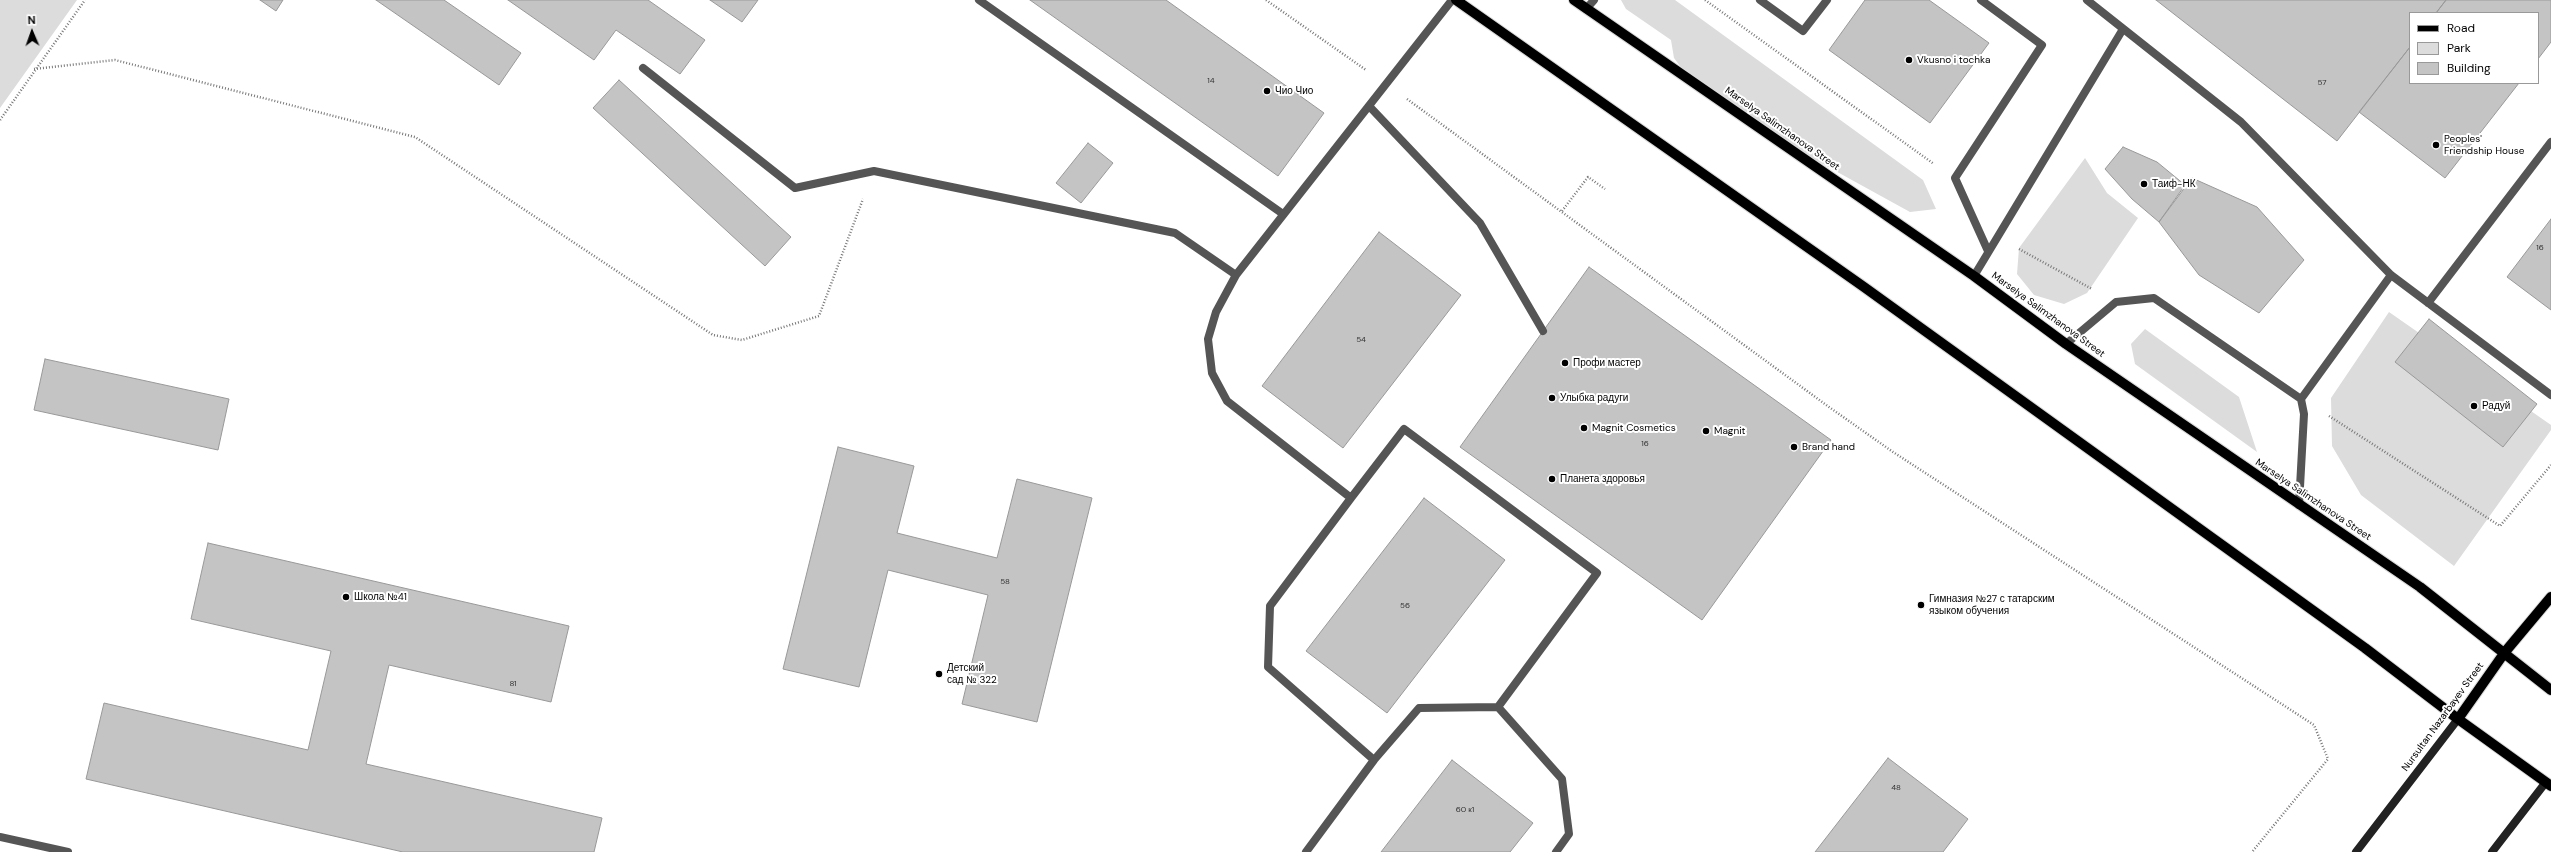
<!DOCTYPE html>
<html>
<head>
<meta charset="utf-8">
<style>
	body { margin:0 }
	#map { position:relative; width:2551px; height:852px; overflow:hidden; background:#fff; font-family:"DM Sans",sans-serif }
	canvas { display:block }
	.legend { position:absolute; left:2409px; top:12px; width:130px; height:72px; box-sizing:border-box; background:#fff; border:1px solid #999; margin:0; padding:5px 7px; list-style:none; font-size:12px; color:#000 }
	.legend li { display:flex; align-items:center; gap:8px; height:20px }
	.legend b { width:20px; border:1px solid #999 }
	.north { position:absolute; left:12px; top:12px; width:40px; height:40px; -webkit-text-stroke:3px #fff; paint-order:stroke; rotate:358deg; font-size:11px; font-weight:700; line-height:16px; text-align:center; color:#000 }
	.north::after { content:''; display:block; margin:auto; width:14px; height:18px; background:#000; clip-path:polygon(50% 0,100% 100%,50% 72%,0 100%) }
</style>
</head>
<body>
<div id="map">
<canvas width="2551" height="852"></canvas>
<ul class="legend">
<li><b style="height:5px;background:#000"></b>Road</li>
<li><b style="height:11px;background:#dcdcdc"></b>Park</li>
<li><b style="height:11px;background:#c4c4c4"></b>Building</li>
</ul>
<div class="north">N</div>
</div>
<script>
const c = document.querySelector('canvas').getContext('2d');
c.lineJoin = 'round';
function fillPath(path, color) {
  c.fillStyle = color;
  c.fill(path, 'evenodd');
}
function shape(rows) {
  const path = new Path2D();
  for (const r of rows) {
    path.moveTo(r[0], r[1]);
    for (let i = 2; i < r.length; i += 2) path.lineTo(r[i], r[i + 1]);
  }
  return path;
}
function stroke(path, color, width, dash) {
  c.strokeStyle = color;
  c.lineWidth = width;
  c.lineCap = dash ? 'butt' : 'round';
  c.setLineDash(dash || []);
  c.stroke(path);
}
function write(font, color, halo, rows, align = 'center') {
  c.font = font + ' "DM Sans",sans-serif';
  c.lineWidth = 4;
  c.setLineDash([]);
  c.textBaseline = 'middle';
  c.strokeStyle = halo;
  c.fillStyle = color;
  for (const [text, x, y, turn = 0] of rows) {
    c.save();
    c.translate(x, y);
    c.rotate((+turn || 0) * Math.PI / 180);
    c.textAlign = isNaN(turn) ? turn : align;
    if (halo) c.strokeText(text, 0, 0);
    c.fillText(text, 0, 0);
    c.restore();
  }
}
fillPath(shape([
	[0,0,77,0,0,108],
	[1621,0,1675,0,1923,180,1936,209,1910,212,1801,152,1682,69,1674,58,1671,40,1626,9],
	[2085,158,2107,193,2138,218,2087,293,2064,304,2034,295,2017,274,2019,248],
	[2389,312,2551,425,2551,430,2454,566,2361,495,2332,446,2331,398],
	[2145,329,2239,397,2257,452,2135,364,2131,344]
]), '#dcdcdc');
const building = shape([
	[260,0,283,0,276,11,260,0],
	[376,0,444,0,521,53,499,85,376,0],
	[508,0,648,0,705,40,680,74,616,30,594,60,508,0],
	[710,0,758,0,742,22,710,0],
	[1030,0,1166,0,1324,113,1278,176,1030,0],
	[1865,0,1929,0,1989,43,1930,123,1829,50,1865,0],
	[2156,0,2446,0,2436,13,2410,13,2410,47,2337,141,2156,0],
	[2446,0,2551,0,2551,42,2538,59,2538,13,2436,13,2446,0],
	[2410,47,2410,83,2519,83,2445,178,2359,112,2410,47],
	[619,80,791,237,765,266,593,108,619,80],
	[1088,143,1113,163,1081,203,1056,183,1088,143],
	[2123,147,2157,162,2185,185,2159,222,2132,199,2105,169,2123,147],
	[2192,178,2257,207,2304,260,2259,313,2199,275,2159,222,2192,178],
	[2551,219,2551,310,2507,277,2551,219],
	[1379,232,1461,295,1343,448,1262,386,1379,232],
	[1589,267,1831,440,1702,620,1460,447,1589,267],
	[2429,319,2537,404,2503,447,2395,362,2429,319],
	[45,359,229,399,218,450,34,410,45,359],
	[838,447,914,466,897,533,997,558,1017,479,1092,498,1037,722,962,704,988,595,888,570,859,687,783,669,838,447],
	[1424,498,1505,560,1387,713,1306,651,1424,498],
	[208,543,569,626,551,702,389,665,366,764,602,818,594,852,403,852,86,779,104,703,308,750,331,651,191,619,208,543],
	[1888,758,1968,819,1943,852,1815,852,1888,758],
	[1452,760,1533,823,1510,852,1381,852,1452,760]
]);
fillPath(building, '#c4c4c4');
stroke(building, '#999', 1);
const primary = shape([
	[1456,0,1864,287,2365,648,2458,719,2551,786],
	[1574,0,1974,276,2066,344,2420,587,2551,690],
	[2458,719,2505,652,2551,597]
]);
stroke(primary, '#dbdbdb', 12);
stroke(shape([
	[1266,0,1366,70],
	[1705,0,1934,164],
	[34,69,115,60,415,137,713,335,742,340,819,316,863,199],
	[1407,99,1829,407,1893,452,2314,725,2328,759,2252,852],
	[0,120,85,0],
	[1562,211,1588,177,1605,189],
	[2019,249,2092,289],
	[2329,416,2500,526,2551,465]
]), '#777', 2.5, [1, 2]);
stroke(shape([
	[979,0,1283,214],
	[1760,0,1803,31,1827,0],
	[1981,0,2042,45,1955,178,1988,251],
	[2087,0,2241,122,2391,275,2551,395],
	[1586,9,1594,0],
	[643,68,795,188,874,171,1175,233,1236,275],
	[1369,106,1480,223,1543,331],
	[1974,276,2123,29],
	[2428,303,2551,142],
	[2066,344,2116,302,2154,298,2301,399,2391,275],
	[1351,498,1404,429,1597,573,1498,707,1562,779,1569,834,1556,852],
	[2299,505,2304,414,2301,399],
	[1374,760,1419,708,1498,707],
	[0,837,68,852],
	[1306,852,1374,760,1268,667,1270,606,1351,498,1227,401,1212,373,1208,339,1216,312,1236,275,1452,0]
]), '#555', 8);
stroke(shape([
	[2356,852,2458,719],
	[2492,852,2546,782]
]), '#222', 8);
stroke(primary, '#000', 10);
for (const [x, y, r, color] of [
	[1909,60,4,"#000"],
	[1267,91,4,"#000"],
	[2436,145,4,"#000"],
	[2144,184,4,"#000"],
	[1565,363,4,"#000"],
	[1552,398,4,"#000"],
	[2474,406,4,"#000"],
	[1584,428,4,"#000"],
	[1706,431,4,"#000"],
	[1794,447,4,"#000"],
	[1552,479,4,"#000"],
	[346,597,4,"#000"],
	[1921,605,4,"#000"],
	[939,674,4,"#000"]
]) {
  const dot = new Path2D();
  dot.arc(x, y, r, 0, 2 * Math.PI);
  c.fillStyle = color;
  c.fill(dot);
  stroke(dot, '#fff', 1.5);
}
write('8px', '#313131', null, [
	["14",1211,81],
	["57",2322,83],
	["16",2540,248],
	["54",1361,340],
	["16",1645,444],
	["58",1005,582],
	["56",1405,606],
	["81",513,684],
	["48",1896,788],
	["60 к1",1465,810]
]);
write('10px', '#000', '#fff', [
	["Vkusno i tochka",1917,60],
	["Чио Чио",1275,91],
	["Peoples'",2444,139],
	["Friendship House",2444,151],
	["Таиф-НК",2152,184],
	["Профи мастер",1573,363],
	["Улыбка радуги",1560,398],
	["Радуй",2482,406],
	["Magnit Cosmetics",1592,428],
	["Magnit",1714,431],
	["Brand hand",1802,447],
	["Планета здоровья",1560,479],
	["Школа №41",354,597],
	["Гимназия №27 с татарским",1929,599],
	["языком обучения",1929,611],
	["Детский",947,668],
	["сад № 322",947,680]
], 'left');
write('10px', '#000', '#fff', [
	["Marselya Salimzhanova Street",1782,129,35],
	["Marselya Salimzhanova Street",2048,315,36],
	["Marselya Salimzhanova Street",2313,500,34],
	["Nursultan Nazarbayev Street",2443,717,-54]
]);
</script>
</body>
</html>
